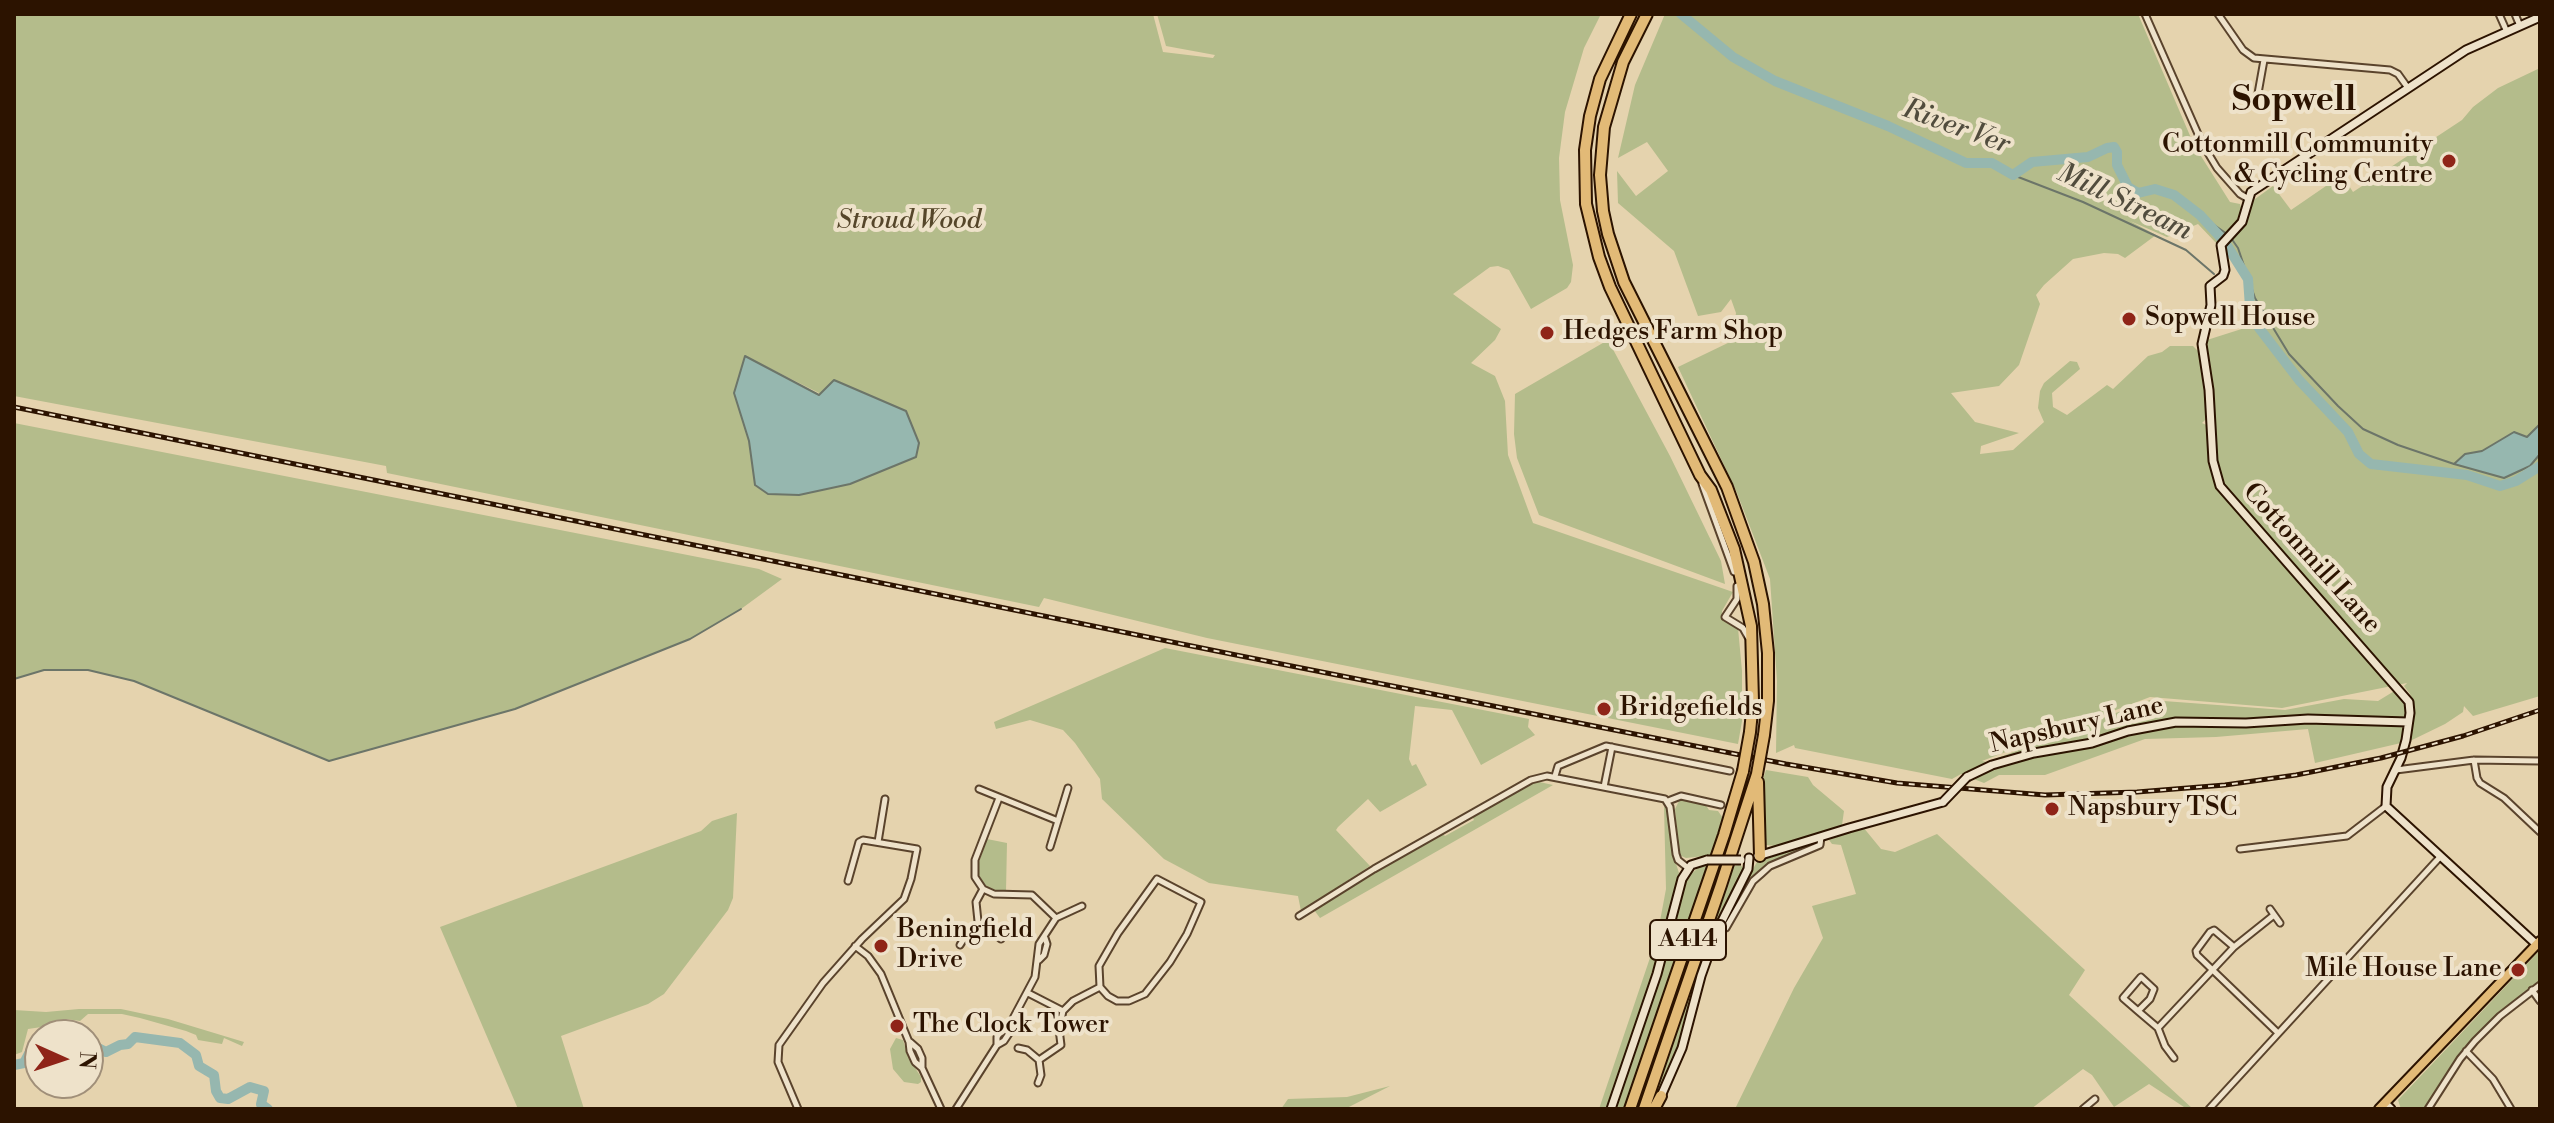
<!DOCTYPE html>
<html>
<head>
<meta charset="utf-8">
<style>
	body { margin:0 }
	#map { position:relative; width:2554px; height:1123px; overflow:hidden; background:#e5d3ae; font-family:"Libre Bodoni",serif }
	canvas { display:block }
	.frame { position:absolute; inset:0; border:16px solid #2c1300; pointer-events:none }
	.north { position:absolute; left:24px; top:1019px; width:80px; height:80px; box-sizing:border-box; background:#eee2ca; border:2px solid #a08f79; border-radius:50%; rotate:93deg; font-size:22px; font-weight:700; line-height:32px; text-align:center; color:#2c1300 }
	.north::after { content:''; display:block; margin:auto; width:28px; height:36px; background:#8f2418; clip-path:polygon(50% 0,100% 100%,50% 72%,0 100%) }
</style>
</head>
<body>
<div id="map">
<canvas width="2554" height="1123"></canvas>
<div class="frame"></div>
<div class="north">N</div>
</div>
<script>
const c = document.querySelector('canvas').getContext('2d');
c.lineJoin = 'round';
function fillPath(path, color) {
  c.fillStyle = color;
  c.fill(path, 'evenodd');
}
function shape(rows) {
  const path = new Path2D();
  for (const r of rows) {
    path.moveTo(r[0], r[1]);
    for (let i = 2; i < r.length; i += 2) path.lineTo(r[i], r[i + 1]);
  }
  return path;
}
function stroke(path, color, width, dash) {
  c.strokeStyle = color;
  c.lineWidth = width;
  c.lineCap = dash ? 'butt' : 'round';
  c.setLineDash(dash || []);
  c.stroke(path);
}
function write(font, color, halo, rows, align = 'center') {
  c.font = font + ' "Libre Bodoni",serif';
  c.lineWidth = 8;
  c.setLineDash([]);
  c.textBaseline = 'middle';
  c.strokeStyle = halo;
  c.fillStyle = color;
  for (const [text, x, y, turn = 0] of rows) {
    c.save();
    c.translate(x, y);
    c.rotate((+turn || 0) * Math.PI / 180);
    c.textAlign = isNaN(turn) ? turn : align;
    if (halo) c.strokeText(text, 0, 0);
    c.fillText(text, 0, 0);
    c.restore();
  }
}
fillPath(shape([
	[14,14,1153,14,1163,52,1213,58,1215,55,1166,46,1157,14,1601,14,1584,48,1565,112,1559,158,1560,200,1573,265,1571,282,1567,288,1531,309,1509,270,1498,266,1490,267,1453,294,1501,329,1495,340,1471,363,1495,376,1505,401,1508,455,1533,523,1733,592,1722,611,1723,620,1738,628,1742,671,1742,721,1738,744,1207,638,1044,598,1039,607,387,473,386,466,14,396],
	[745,356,919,443,915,457,850,484,799,495,768,494,755,485,749,441],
	[1665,14,2138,14,2194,145,2230,202,2240,204,2242,211,2238,223,2217,244,2198,224,2167,237,2130,221,2156,235,2125,258,2118,254,2104,253,2073,259,2044,285,2036,295,2040,304,2019,365,1999,386,1951,393,1975,422,2019,433,1981,446,1980,454,2013,450,2044,422,2038,408,2040,391,2044,383,2070,361,2077,362,2080,369,2052,393,2053,407,2067,415,2107,385,2113,389,2148,356,2162,352,2170,346,2193,346,2199,352,2208,417,2202,423,2215,429,2207,340,2251,326,2247,319,2246,280,2227,244,2238,233,2255,199,2273,186,2291,210,2342,175,2353,192,2462,120,2473,107,2498,88,2540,68,2540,424,2527,437,2514,432,2482,451,2465,454,2455,464,2504,478,2540,454,2540,696,2473,716,2464,706,2463,712,2445,724,2410,741,2414,710,2410,694,2404,686,2407,683,2282,708,2150,697,1982,761,1987,762,2150,700,2285,710,2344,699,2378,701,2396,690,2407,708,2401,743,2315,763,2308,729,2216,737,2145,739,2045,775,1999,775,1984,783,1961,774,1952,779,1795,748,1794,745,1776,753,1777,681,1770,579,1737,493,1678,367,1732,341,1736,313,1731,299,1721,312,1698,316,1674,251,1618,203,1617,171,1636,196,1668,171,1647,142,1618,158,1635,85],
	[1608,340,1670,456,1721,561,1725,584,1539,515,1517,458,1514,434,1515,394],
	[14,423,759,569,782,579,741,609,690,639,515,709,329,761,134,681,88,670,44,670,14,679],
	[1165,648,1529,719,1528,727,1535,735,1481,765,1452,710,1415,706,1409,759,1412,766,1416,764,1427,785,1380,812,1368,799,1338,827,1336,830,1370,866,1301,911,1298,896,1209,883,1164,859,1102,799,1100,779,1075,743,1063,730,1030,720,996,729,994,722],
	[1766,770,1808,777,1813,785,1844,811,1842,825,1776,846,1766,845,1762,840,1761,805,1763,779],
	[1535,781,1553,785,1320,918,1314,910,1366,876,1442,833,1445,836,1474,820,1472,816],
	[1684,800,1705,804,1709,810,1718,811,1725,821,1714,855,1686,858,1679,855,1675,809,1679,801],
	[1664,807,1667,808,1672,851,1679,873,1655,967,1616,1086,1606,1109,1599,1109,1657,937,1666,889],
	[737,813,733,898,728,910,664,994,648,1004,561,1036,584,1109,518,1109,440,927,701,831,712,821],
	[1863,827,1881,849,1895,852,1937,834,2085,970,2069,995,2193,1109,2187,1109,2149,1084,2114,1107,2092,1075,2083,1069,2031,1109,1735,1109,1794,988,1823,938,1812,906,1856,894,1841,845,1832,844,1829,840],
	[987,839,1007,843,1006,891,997,891,986,886,978,874,979,862],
	[1802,847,1804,849,1783,857,1755,876,1731,914,1727,913,1757,862],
	[1739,865,1743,867,1743,871,1721,910,1677,1056,1656,1100,1652,1099,1715,915,1734,866],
	[1709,866,1624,1109,1615,1109,1654,994,1688,877,1699,867],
	[2540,950,2540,982,2499,1012,2466,1046,2425,1109,2401,1109,2398,1100],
	[79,1009,121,1009,168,1019,244,1042,242,1046,224,1038,222,1044,198,1040,196,1035,186,1031,140,1018,122,1014,88,1014,80,1021,66,1019,55,1025,28,1029,22,1052,14,1055,14,1010,46,1012],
	[896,1038,903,1040,908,1057,921,1077,921,1082,918,1084,904,1082,893,1069,890,1049],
	[1390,1086,1345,1109,1281,1109,1288,1099,1347,1097]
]), '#b4bc8b');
const water = shape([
	[745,356,819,395,834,380,906,411,919,443,916,457,850,484,799,495,768,494,755,485,749,441,734,393,745,356],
	[2540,424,2540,454,2530,466,2504,478,2454,464,2465,454,2482,451,2514,432,2527,437,2540,424]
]);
fillPath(water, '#96b7af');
stroke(water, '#6c7569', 2);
stroke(shape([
	[2013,175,2083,202,2186,250,2214,274],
	[2200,215,2227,234],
	[2231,238,2238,248,2255,298,2289,354,2338,406,2363,429,2398,445,2454,464],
	[14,679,44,670,88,670,134,681,329,761,515,709,690,639,741,609]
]), '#6c7569', 2);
stroke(shape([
	[1681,14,1733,57,1775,81,1888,126,1966,163,1992,163,2013,175,2032,162,2088,157,2107,148,2114,147,2117,152,2117,165,2128,187,2138,193,2155,189,2174,195,2200,215,2224,241,2248,279,2250,307,2256,324,2299,380,2348,432,2359,454,2371,464,2467,475,2500,486,2516,481,2540,466],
	[88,1043,106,1052,120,1045,128,1044,135,1037,180,1043,196,1055,199,1066,214,1075,216,1091,220,1098,228,1099,250,1087,264,1091,261,1104,268,1109],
	[14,1065,24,1063,36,1040,40,1038]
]), '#96b7af', 10);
const street = shape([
	[2145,14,2202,143,2217,168,2240,194,2247,198],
	[2218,14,2243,50,2254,58,2390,70,2398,74,2408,88],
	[2499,14,2507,32],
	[2515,14,2520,26],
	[2257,99,2264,60],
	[1702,484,1734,572],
	[1737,586,1737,599,1725,617,1743,628,1748,637],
	[2474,760,2477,778,2480,783,2504,798,2540,832],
	[2396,770,2474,760,2540,761],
	[1555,776,1558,766,1606,746,1730,771],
	[1604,787,1612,747],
	[979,789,1058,821],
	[999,798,975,860,975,877,983,889,994,894,1032,895,1056,918],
	[1668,801,1681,796,1721,805],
	[878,842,885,799],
	[1050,847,1068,788],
	[2240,849,2347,836,2386,806],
	[1157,879,1201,902,1187,934,1170,962,1145,994,1129,1001,1117,1001,1108,996,1100,987,1099,966,1118,933,1157,879],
	[2270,909,2280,923],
	[1299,916,1374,869,1531,780,1547,776,1665,799,1670,807,1676,854,1678,860,1688,868],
	[979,931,976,902,983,889],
	[1717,931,1726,928,1753,881,1761,874,1770,866,1820,845,1821,837],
	[960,945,965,937,979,931,994,933,1001,939],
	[855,946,868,956,881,974,909,1042,910,1051,915,1062,922,1068,941,1109],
	[2234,947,2214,930,2210,932,2196,951,2197,955,2277,1032],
	[1039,960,1044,955,1047,944,1045,938],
	[2532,990,2540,1001],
	[1028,993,1063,1011,1073,1001,1100,987],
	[2138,1011,2150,999,2154,989,2141,977,2123,998,2138,1011,2158,1028,2165,1046,2174,1058],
	[2158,1028,2234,947,2274,915],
	[910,1042,918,1049,922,1058,922,1067],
	[997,1045,997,1037,1003,1028,1009,1025],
	[1018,1048,1027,1050,1039,1060,1041,1075,1038,1083],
	[2466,1051,2493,1079,2511,1109],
	[1039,1060,1061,1045,1059,1029,1063,1011],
	[798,1109,778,1062,779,1045,823,983,862,939,904,899,911,879,917,849,863,840,859,842,848,881],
	[956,1109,997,1045,1004,1041,1010,1032,1010,1024,1035,977,1039,944,1056,918,1082,906],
	[2083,1109,2095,1099],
	[2209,1109,2440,857],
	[2428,1109,2460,1059,2475,1041,2500,1016,2540,985]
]);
const secondary = shape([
	[1967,777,1992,765,2034,753,2092,743,2128,731,2176,722,2246,723,2308,719,2408,722],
	[1758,856,1849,828,1943,802],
	[2536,944,2386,806,2387,787,2401,758,2406,740,2410,713,2409,702,2220,486,2213,461,2209,390,2202,344,2211,305,2210,286,2223,276,2225,270,2221,245,2242,222,2251,192,2466,50,2540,17],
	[1661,1096,1682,1048,1701,976,1717,931,1748,869,1749,858],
	[2385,1103,2391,1109],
	[1611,1109,1657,974,1682,879,1691,865,1707,860]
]);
const primary = shape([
	[2379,1109,2540,941]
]);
const highway = shape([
	[1631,14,1600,79,1590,116,1585,150,1586,204,1599,257,1610,287,1700,475,1711,490,1734,549,1751,626,1753,701,1750,732],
	[1647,14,1623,62,1604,127,1600,175,1603,211,1608,234,1624,282,1727,487,1754,562,1763,604,1768,653,1768,701,1764,735],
	[1758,782,1760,856],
	[1630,1109,1724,835,1743,771],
	[1644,1109,1721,885,1757,774],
	[1654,1109,1661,1096]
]);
stroke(street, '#5a432c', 9);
stroke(secondary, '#2c1300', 11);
stroke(primary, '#2c1300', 12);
stroke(highway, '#2c1300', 14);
stroke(street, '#eee2ca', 5);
stroke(secondary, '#eee2ca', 7);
stroke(primary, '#e2ba77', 8);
stroke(highway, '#e2ba77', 10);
const rail = shape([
	[14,407,1241,656,1786,764,1897,783,2045,795,2137,792,2225,785,2296,775,2381,758,2463,736,2540,710]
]);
stroke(rail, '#2c1300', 5);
stroke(rail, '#eee2ca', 2, [6]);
const secondaryBridge = shape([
	[1943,802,1967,777],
	[1707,860,1741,860]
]);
const highwayBridge = shape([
	[1743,771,1750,732],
	[1757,774,1764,735]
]);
stroke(secondaryBridge, '#2c1300', 11, []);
stroke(highwayBridge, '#2c1300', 14, []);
stroke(secondaryBridge, '#eee2ca', 7);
stroke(highwayBridge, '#e2ba77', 10);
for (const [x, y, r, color] of [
	[2449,161,8,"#8f2418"],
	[2129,319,8,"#8f2418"],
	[1547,333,8,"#8f2418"],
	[1604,709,8,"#8f2418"],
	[2052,809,8,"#8f2418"],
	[881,946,8,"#8f2418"],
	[2518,970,8,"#8f2418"],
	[897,1026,8,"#8f2418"]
]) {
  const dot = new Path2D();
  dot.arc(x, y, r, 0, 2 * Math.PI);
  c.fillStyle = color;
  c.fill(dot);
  stroke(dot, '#eee2ca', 3);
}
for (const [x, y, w] of [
	[1688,940,76]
]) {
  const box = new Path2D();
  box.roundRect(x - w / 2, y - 20, w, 40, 6);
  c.fillStyle = '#eee2ca';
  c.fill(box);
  stroke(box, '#2c1300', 2);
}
write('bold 24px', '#2c1300', null, [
	["A414",1688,940]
]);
write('26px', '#2c1300', '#eee2ca', [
	["Cottonmill Community",2433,146,"right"],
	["& Cycling Centre",2433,176,"right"],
	["Sopwell House",2145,319],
	["Hedges Farm Shop",1563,333],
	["Bridgefields",1620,709],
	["Napsbury TSC",2068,809],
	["Beningfield",897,931],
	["Drive",897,961],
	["Mile House Lane",2502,970,"right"],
	["The Clock Tower",913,1026]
], 'left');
write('italic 26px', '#55462a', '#eee2ca', [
	["Stroud Wood",909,222]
]);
write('26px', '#2c1300', '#eee2ca', [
	["Cottonmill Lane",2311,559,48],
	["Napsbury Lane",2077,726,-13]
]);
write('italic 28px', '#514c3d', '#eee2ca', [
	["River Ver",1956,128,20],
	["Mill Stream",2124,203,25]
]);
write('bold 34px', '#2c1300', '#eee2ca', [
	["Sopwell",2294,102]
]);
</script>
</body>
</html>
